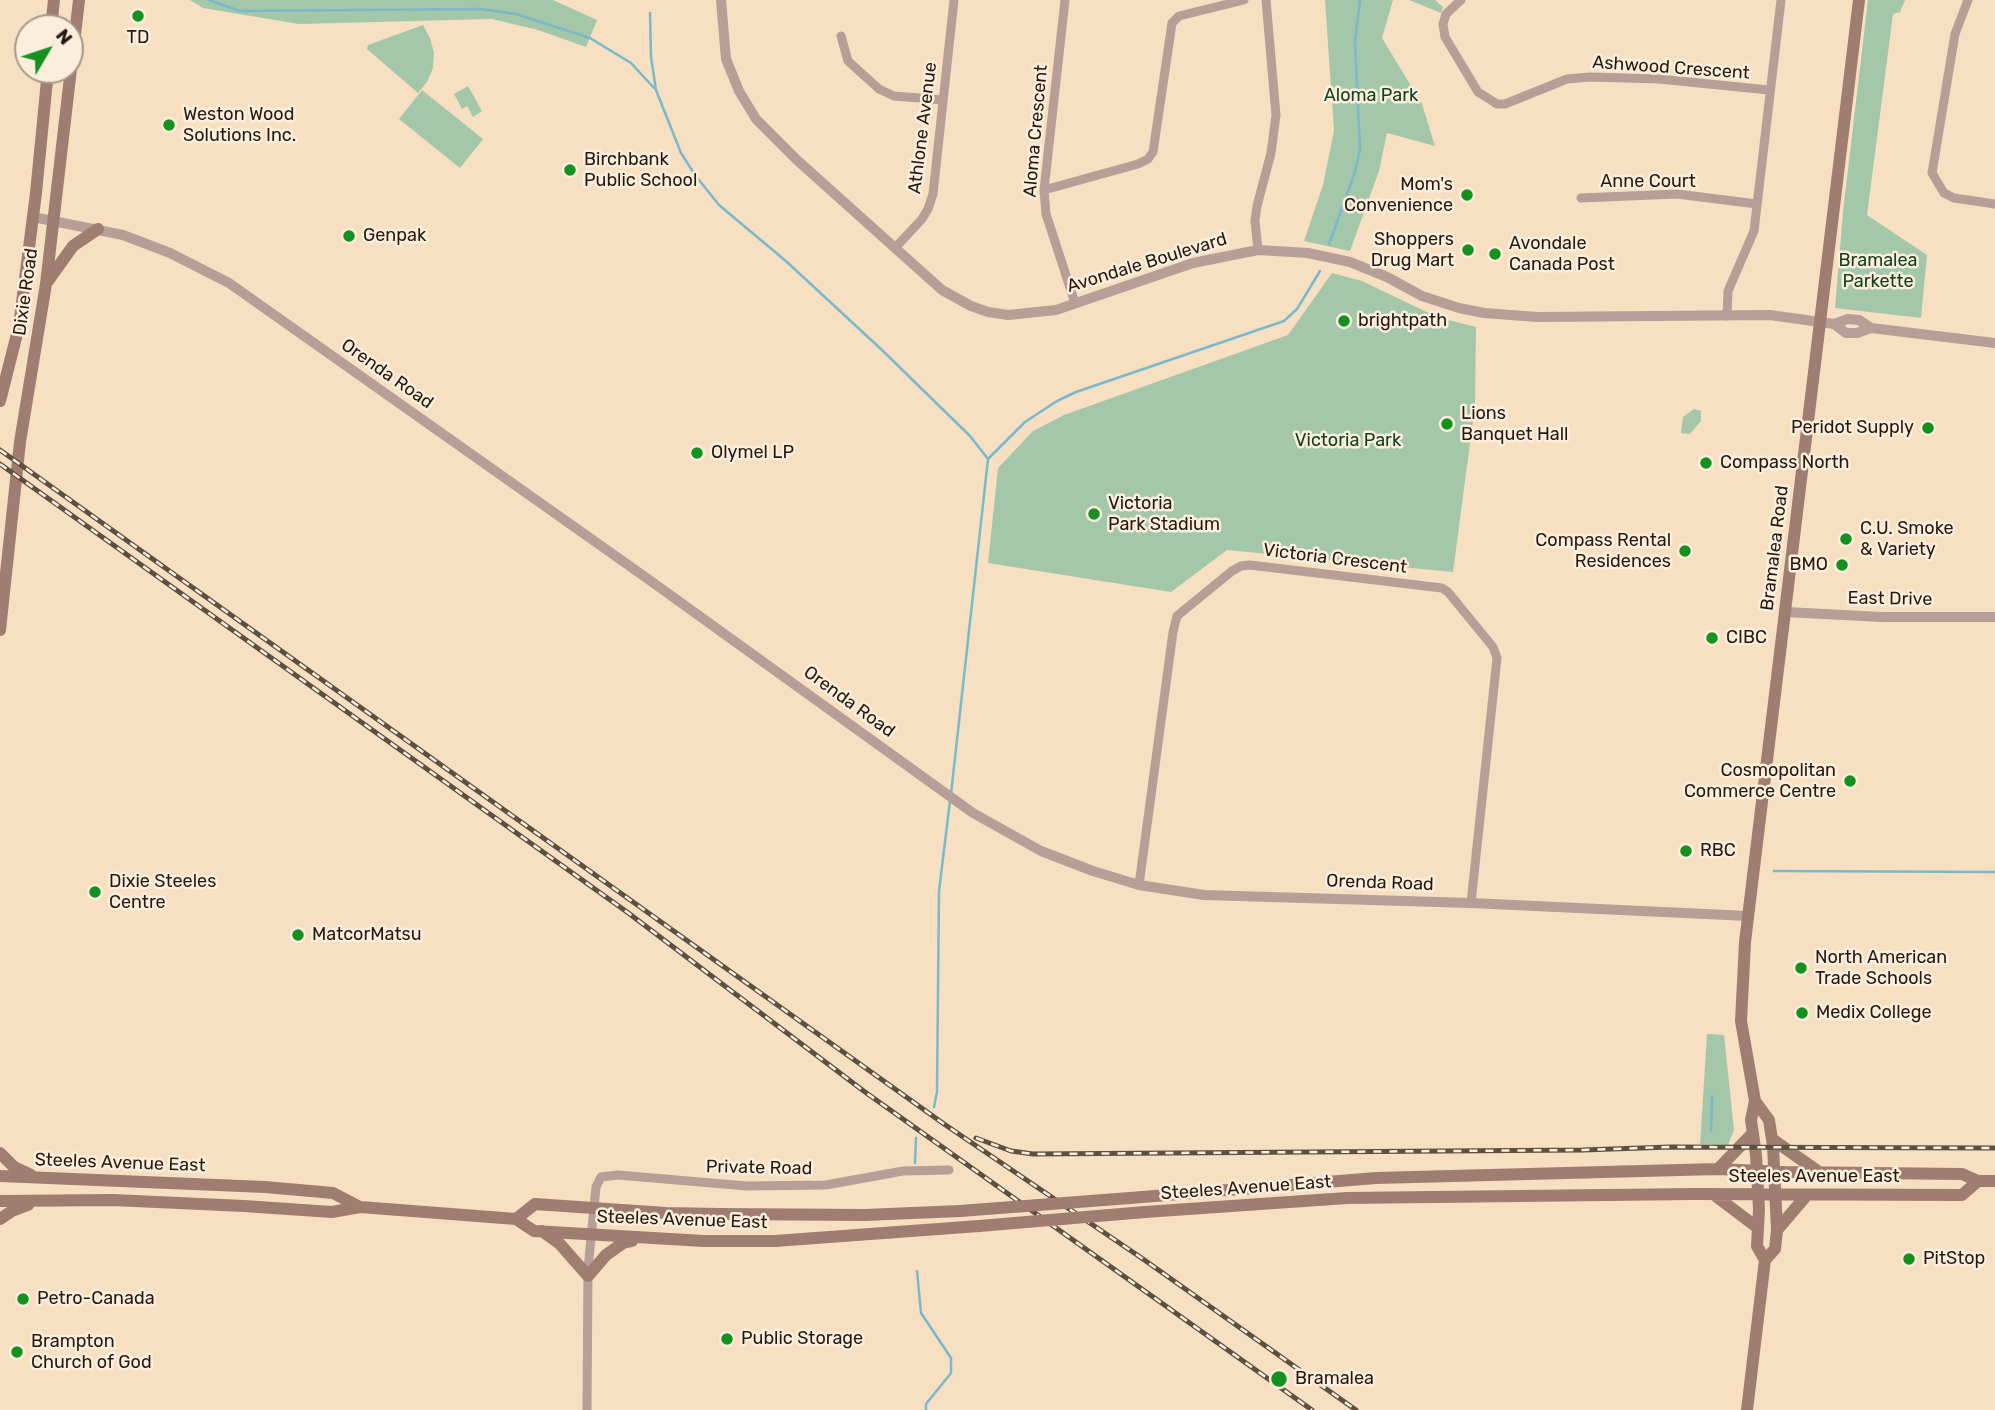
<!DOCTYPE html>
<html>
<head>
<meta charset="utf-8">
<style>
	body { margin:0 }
	#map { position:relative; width:1995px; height:1410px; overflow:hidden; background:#f7dfc2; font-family:Rubik,sans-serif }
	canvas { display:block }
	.north { position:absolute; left:14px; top:14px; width:70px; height:70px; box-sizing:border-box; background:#fceedc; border:2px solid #a59a8a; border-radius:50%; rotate:51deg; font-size:19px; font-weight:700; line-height:28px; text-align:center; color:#231b10 }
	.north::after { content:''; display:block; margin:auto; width:24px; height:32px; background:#159120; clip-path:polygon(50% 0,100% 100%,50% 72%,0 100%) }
</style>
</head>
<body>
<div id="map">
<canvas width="1995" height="1410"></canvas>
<div class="north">N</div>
</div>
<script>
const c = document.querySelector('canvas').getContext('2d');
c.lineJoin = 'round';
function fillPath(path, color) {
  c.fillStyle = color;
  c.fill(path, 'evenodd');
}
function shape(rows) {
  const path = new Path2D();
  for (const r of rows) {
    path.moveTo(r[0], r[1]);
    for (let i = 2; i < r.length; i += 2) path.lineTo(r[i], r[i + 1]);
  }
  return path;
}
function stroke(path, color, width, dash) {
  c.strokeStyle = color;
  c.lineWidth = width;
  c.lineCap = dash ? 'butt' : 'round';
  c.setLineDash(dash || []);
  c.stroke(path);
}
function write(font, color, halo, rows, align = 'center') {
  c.font = font + ' Rubik,sans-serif';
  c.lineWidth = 5;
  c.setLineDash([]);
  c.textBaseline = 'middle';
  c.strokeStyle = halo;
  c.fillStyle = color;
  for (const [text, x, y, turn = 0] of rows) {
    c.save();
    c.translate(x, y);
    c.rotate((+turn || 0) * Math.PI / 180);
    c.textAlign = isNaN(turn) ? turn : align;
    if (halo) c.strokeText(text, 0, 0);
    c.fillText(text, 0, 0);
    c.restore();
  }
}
fillPath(shape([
	[190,0,553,0,597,20,586,47,538,30,492,19,299,24,203,8],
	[1325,0,1393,0,1382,38,1422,104,1435,146,1387,133,1379,171,1350,251,1304,241,1323,185,1334,131],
	[1409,0,1435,0,1443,7,1441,13],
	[1868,0,1905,0,1900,12,1893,14,1867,215,1927,255,1921,318,1835,308,1843,212],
	[423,25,430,38,434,53,433,68,427,82,418,93,367,49,368,45],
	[468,86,482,111,473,117,467,106,462,109,454,94],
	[422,90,483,139,460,168,399,119],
	[1332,273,1362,281,1437,317,1476,327,1475,405,1453,572,1227,550,1171,592,988,563,998,468,1033,431,1064,415,1288,335],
	[1694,409,1701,411,1701,421,1690,434,1681,433,1683,417],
	[1707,1034,1724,1035,1734,1130,1728,1145,1700,1144]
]), '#a4c7a9');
stroke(shape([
	[209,0,240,11,481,9,516,14,590,38,631,63,654,88],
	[650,13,651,57,656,90,681,153,695,175,719,205,787,262,883,351,970,436,988,459],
	[1329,244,1354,175,1360,150,1355,42,1360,0],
	[951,794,988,459,1025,422,1057,401,1076,392,1284,321,1297,309,1320,271],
	[1774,871,1995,872],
	[934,1107,937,1092,939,891,950,801],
	[1711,1131,1712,1096],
	[915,1163,916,1138],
	[917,1271,921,1313,951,1358,951,1373,926,1404,926,1410]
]), '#79b9cb', 2.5);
stroke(shape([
	[1065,0,1044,190,1046,214,1075,303],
	[1461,0,1446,14,1443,24,1445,37,1478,92,1497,104,1505,104,1567,79,1590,77,1659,79,1769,90],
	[1968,0,1955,34,1932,173,1944,193,1954,198,1995,204],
	[841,36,848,61,879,89,894,96,943,100],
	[1044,190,1138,164,1148,159,1153,152,1172,23,1179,16,1244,0],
	[1581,198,1677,194,1757,204],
	[895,248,922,219,928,209,933,194,954,0],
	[1258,250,1255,221,1257,206,1271,153,1276,115,1266,0],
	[1727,316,1728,291,1754,231,1781,0],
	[1139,885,1173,632,1177,616,1232,571,1241,566,1250,565,1442,588,1448,592,1493,647,1497,658,1471,903],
	[587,1410,588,1269,596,1187,601,1177,618,1175,747,1186,826,1185,903,1171,949,1170]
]), '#b79e96', 9);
stroke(shape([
	[721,0,726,59,739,91,756,119,797,160,942,290,971,306,988,312,1008,315,1056,310,1193,263,1258,250,1308,253,1350,262,1387,277,1422,296,1459,308,1484,313,1537,317,1770,315,1834,324,1846,333,1857,333,1871,328],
	[33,217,123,235,170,253,229,283,648,579,973,813,1041,851,1093,871,1139,885,1204,895,1471,903,1748,916],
	[1834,324,1848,319,1859,320,1871,328,1995,343],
	[1785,612,1882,617,1995,617]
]), '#b79e96', 10);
stroke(shape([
	[51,28,54,0],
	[48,281,73,246,98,229],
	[0,401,19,326,36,193,48,70],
	[0,630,20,442,46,284,79,0],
	[1755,1101,1769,1120,1773,1146,1777,1230,1775,1249,1765,1260],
	[1772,1139,1819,1172],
	[0,1153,14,1167,31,1175],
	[1718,1169,1753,1133],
	[0,1176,265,1187,333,1193,360,1207],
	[1713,1194,1758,1228],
	[1130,1198,1376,1178,1718,1169,1785,1172,1962,1174,1978,1181,1995,1181],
	[0,1201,113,1200,244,1206,332,1212,360,1207,516,1219,534,1231,704,1241,775,1241,979,1226],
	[1145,1212,1347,1198,1693,1194,1962,1195,1978,1181],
	[0,1219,12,1211,28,1205],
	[516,1219,535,1204,666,1213,720,1214,865,1215,960,1211],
	[1777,1230,1806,1196],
	[542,1231,559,1243,588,1276,606,1255,623,1243,632,1241],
	[1747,1410,1765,1260,1757,1246,1759,1209,1756,1155,1751,1120,1755,1101,1741,1021,1745,942,1859,0]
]), '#a07d71', 12);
const rail = shape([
	[0,450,944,1124,1143,1259,1356,1410],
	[0,464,627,912,865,1092,1312,1410],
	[976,1138,1011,1151,1033,1154,1583,1150,1670,1147,1995,1148]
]);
stroke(rail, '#5c5040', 5);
stroke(rail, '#fceedc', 2.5, [8]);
stroke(shape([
	[960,1211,1130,1198],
	[979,1226,1145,1212]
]), '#a07d71', 12);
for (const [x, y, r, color] of [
	[138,16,7,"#159120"],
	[169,125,7,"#159120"],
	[570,170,7,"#159120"],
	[1467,195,7,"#159120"],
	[349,236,7,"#159120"],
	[1468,250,7,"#159120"],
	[1495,254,7,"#159120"],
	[1344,321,7,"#159120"],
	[1447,424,7,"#159120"],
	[1928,428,7,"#159120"],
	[697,453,7,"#159120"],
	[1706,463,7,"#159120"],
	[1094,514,7,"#159120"],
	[1846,539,7,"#159120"],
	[1685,551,7,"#159120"],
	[1842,565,7,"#159120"],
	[1712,638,7,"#159120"],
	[1850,781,7,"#159120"],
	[1686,851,7,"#159120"],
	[95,892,7,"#159120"],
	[298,935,7,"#159120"],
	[1801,968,7,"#159120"],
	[1802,1013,7,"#159120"],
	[1909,1259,7,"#159120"],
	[23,1299,7,"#159120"],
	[727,1339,7,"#159120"],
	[17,1352,7,"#159120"],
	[1279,1379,9,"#159120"]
]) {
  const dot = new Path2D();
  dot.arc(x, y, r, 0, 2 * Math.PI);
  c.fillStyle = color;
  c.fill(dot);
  stroke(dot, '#fceedc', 2.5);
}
write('18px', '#231b10', '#fceedc', [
	["TD",138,38,"center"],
	["Weston Wood",183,115],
	["Solutions Inc.",183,136],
	["Birchbank",584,160],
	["Public School",584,181],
	["Mom's",1453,185,"right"],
	["Convenience",1453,206,"right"],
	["Genpak",363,236],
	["Shoppers",1454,240,"right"],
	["Drug Mart",1454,261,"right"],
	["Avondale",1509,244],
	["Canada Post",1509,265],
	["brightpath",1358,321],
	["Lions",1461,414],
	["Banquet Hall",1461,435],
	["Peridot Supply",1914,428,"right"],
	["Olymel LP",711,453],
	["Compass North",1720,463],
	["Victoria",1108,504],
	["Park Stadium",1108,525],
	["C.U. Smoke",1860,529],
	["& Variety",1860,550],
	["Compass Rental",1671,541,"right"],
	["Residences",1671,562,"right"],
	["BMO",1828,565,"right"],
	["CIBC",1726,638],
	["Cosmopolitan",1836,771,"right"],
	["Commerce Centre",1836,792,"right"],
	["RBC",1700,851],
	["Dixie Steeles",109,882],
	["Centre",109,903],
	["MatcorMatsu",312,935],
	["North American",1815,958],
	["Trade Schools",1815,979],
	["Medix College",1816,1013],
	["PitStop",1923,1259],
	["Petro-Canada",37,1299],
	["Public Storage",741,1339],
	["Brampton",31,1342],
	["Church of God",31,1363],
	["Bramalea",1295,1379]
], 'left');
write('18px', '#231b10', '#fceedc', [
	["Ashwood Crescent",1671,68,4],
	["Athlone Avenue",923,128,-83],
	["Aloma Crescent",1036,131,-85],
	["Anne Court",1648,182],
	["Avondale Boulevard",1147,263,-17],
	["Dixie Road",26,292,-82],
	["Orenda Road",387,374,35],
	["Bramalea Road",1775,548,-83],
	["Victoria Crescent",1335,559,7],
	["East Drive",1890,599,1],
	["Orenda Road",849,702,36],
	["Orenda Road",1380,883,2],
	["Steeles Avenue East",120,1163,2],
	["Private Road",759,1168,1],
	["Steeles Avenue East",1814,1177],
	["Steeles Avenue East",1246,1188,-4],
	["Steeles Avenue East",682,1220,2]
]);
write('18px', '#11411e', '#fceedc', [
	["Aloma Park",1371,96],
	["Bramalea",1878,261],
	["Parkette",1878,282],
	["Victoria Park",1348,441]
]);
</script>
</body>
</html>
